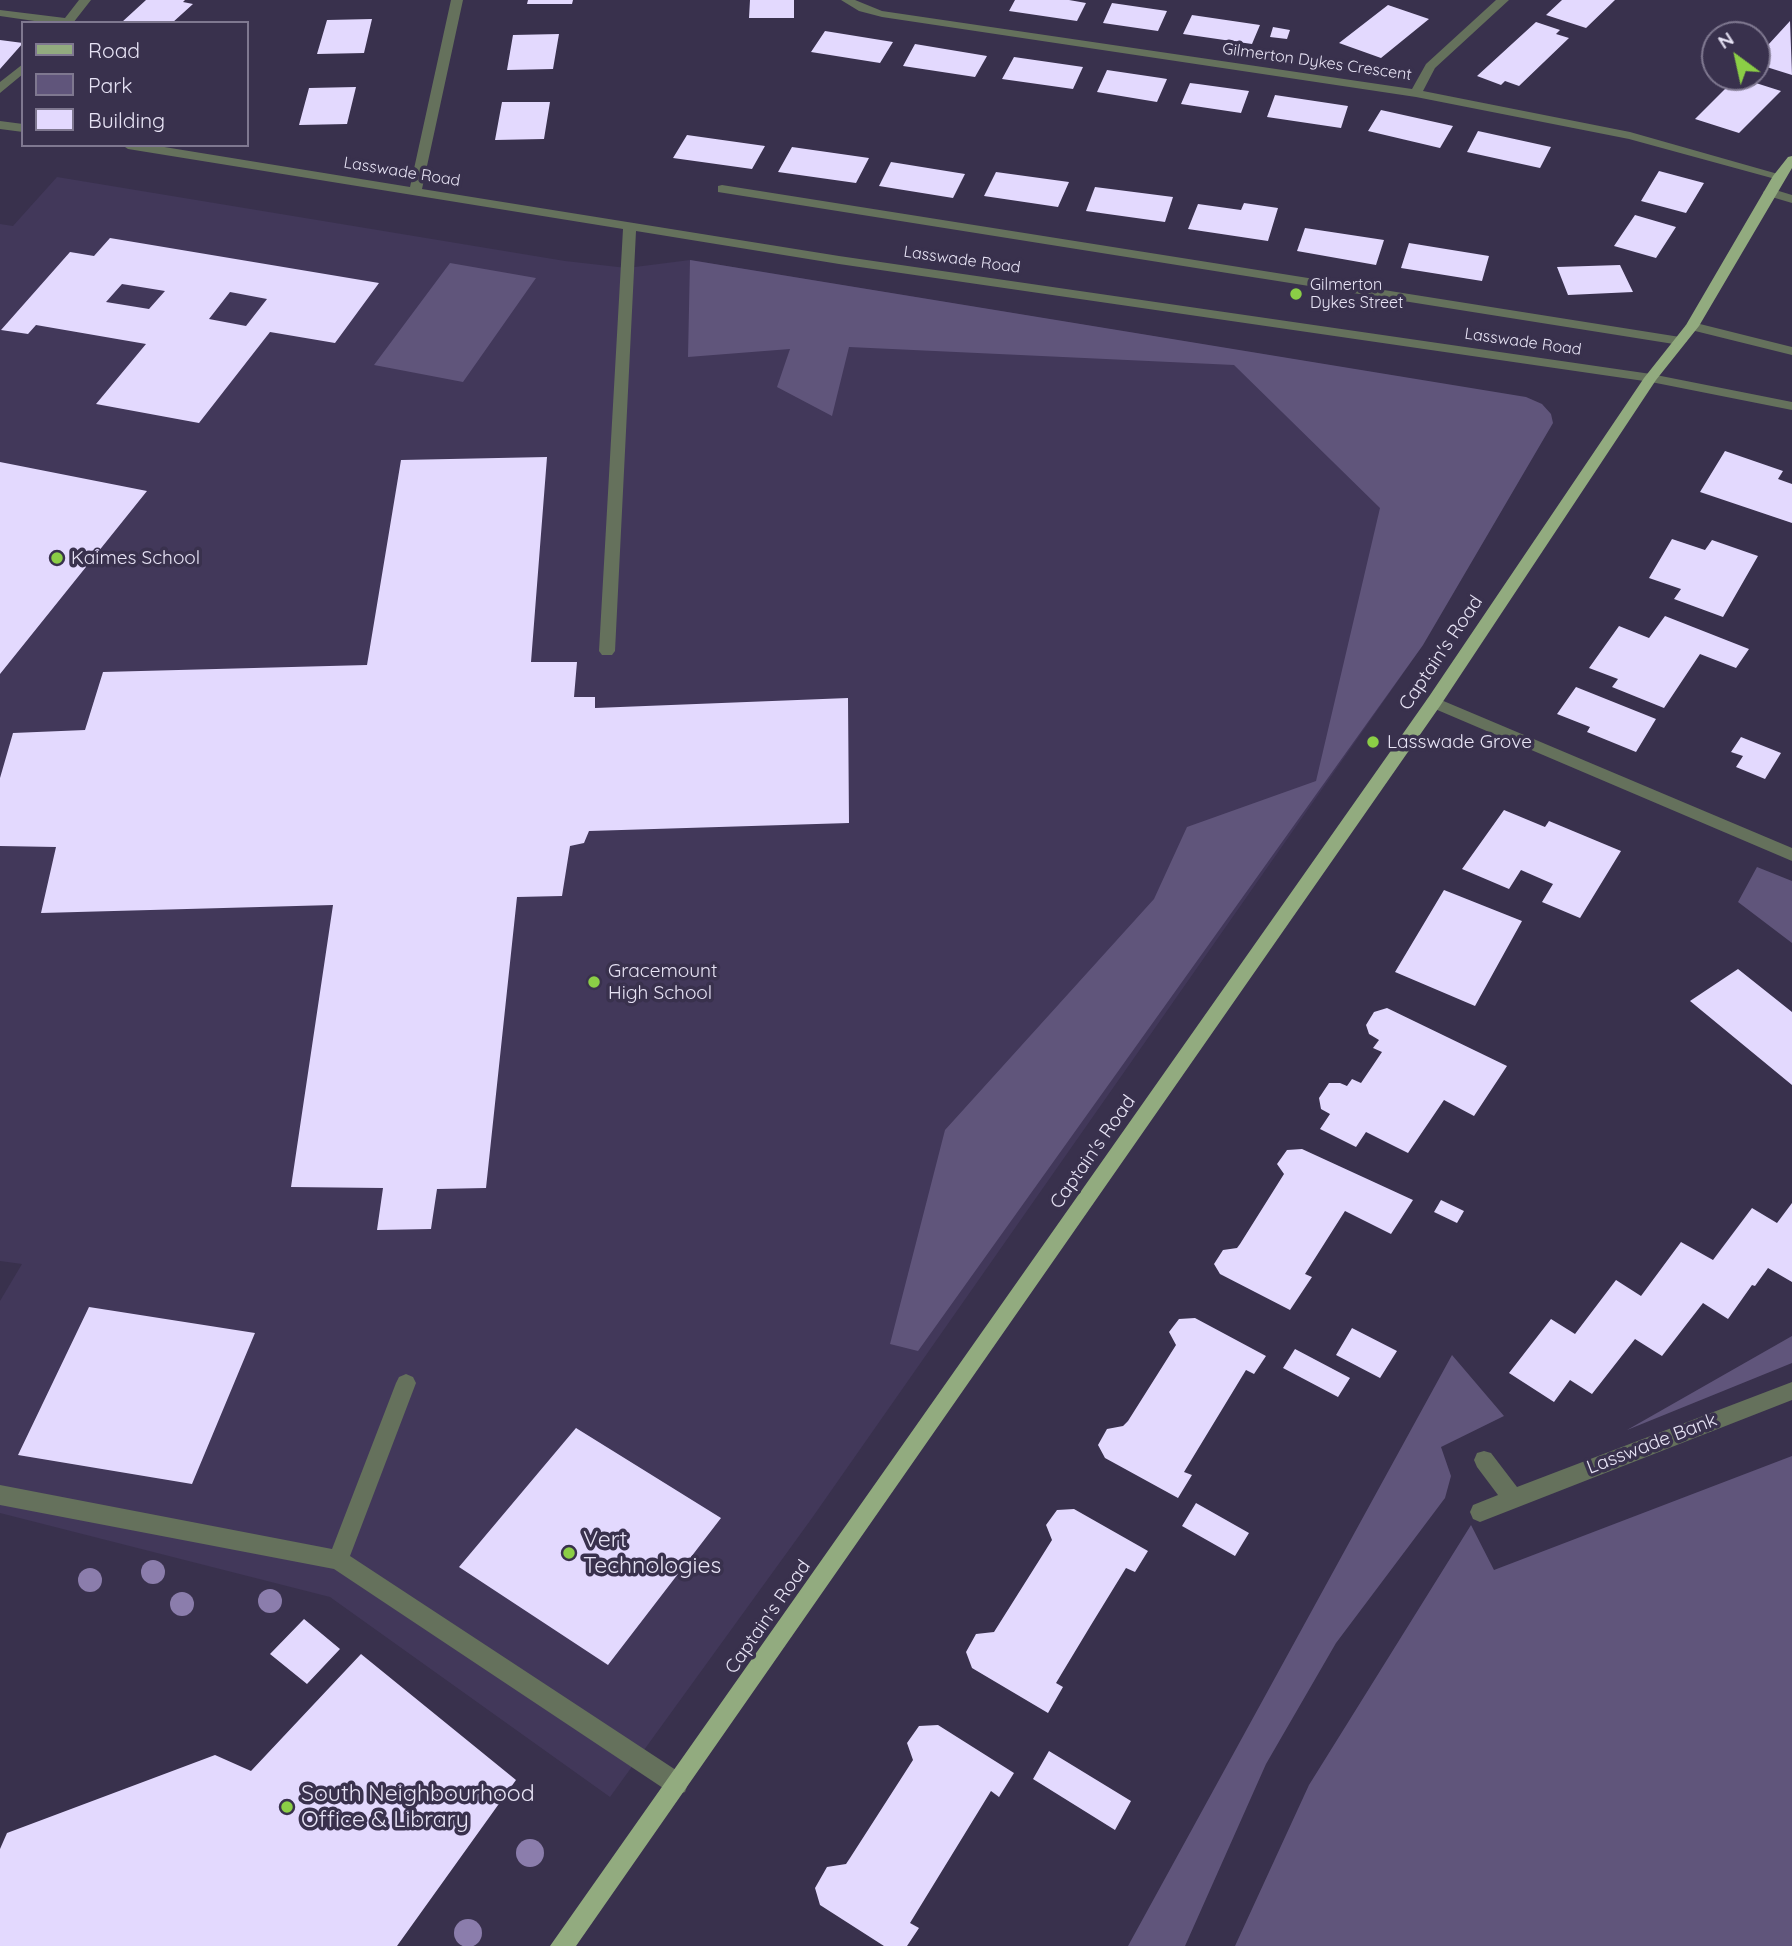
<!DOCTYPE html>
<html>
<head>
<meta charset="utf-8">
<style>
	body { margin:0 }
	#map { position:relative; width:1792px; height:1946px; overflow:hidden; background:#39314d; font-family:Quicksand,sans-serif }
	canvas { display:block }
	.legend { position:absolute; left:21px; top:21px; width:228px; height:126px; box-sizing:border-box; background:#39314d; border:2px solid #7f7890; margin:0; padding:9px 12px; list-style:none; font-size:21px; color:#e7e3f5 }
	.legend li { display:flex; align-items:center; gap:14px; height:35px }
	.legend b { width:35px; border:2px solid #7f7890 }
	.north { position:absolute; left:1701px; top:21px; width:70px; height:70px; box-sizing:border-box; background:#39314d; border:2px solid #7f7890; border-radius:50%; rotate:327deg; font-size:19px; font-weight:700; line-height:28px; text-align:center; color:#e7e3f5 }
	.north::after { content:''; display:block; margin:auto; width:24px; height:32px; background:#8bce46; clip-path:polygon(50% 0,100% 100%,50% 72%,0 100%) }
</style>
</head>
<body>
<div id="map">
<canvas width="1792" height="1946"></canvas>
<ul class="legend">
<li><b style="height:9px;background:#92ab7f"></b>Road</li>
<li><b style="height:19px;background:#60557b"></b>Park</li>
<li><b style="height:19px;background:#e3d9fe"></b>Building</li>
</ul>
<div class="north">N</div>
</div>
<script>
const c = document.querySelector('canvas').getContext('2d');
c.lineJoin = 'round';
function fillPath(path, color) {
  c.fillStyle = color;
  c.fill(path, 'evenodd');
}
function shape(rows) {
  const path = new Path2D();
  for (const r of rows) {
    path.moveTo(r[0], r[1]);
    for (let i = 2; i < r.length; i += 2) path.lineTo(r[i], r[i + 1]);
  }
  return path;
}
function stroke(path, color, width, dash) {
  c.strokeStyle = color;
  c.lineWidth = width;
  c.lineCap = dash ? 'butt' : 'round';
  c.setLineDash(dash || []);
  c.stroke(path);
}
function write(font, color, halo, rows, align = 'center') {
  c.font = font + ' Quicksand,sans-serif';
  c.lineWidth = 7;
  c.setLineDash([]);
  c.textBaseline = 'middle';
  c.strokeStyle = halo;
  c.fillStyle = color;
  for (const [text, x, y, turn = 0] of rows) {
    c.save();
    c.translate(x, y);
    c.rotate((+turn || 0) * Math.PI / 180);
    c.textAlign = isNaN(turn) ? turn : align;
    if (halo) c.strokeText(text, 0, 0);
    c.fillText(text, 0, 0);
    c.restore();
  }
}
fillPath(shape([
	[57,177,565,261,627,268,690,260,1402,377,1423,645,812,1518,610,1797,330,1597,0,1513,0,1301,22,1264,0,1261,0,224,13,226]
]), '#42385a');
fillPath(shape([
	[690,260,1526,397,1542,404,1551,414,1553,423,1423,645,918,1351,890,1344,945,1130,1154,899,1187,827,1316,781,1380,508,1234,365,849,347,832,416,777,387,790,349,688,357],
	[450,263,536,278,463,382,374,365],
	[1757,867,1792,881,1792,943,1738,902],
	[1792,1336,1792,1363,1627,1430],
	[1452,1355,1504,1416,1441,1447,1451,1476,1445,1498,1336,1643,1266,1764,1185,1946,1128,1946],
	[1792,1456,1792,1946,1235,1946,1309,1785,1471,1525,1494,1570]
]), '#60557b');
fillPath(shape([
	[146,0,185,0,183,2,193,4,172,23,122,22],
	[528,0,573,0,572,4,527,4],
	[750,0,794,0,794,18,749,18],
	[1015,0,1069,0,1086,3,1077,21,1009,11],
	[1562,0,1615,0,1586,28,1546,15],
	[1112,3,1167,11,1158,31,1103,23],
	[1388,5,1429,19,1381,58,1339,43],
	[1192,15,1260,25,1252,44,1183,34],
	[372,19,364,53,317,54,327,20],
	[1790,21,1792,75,1757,64,1757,57],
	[1536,22,1560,30,1556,34,1569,38,1519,86,1505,81,1501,85,1477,76],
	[1273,27,1290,30,1287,39,1270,37],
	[825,31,893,42,880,63,811,52],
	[559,34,553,69,507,70,513,35],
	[0,40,23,43,0,69],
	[915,44,987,56,975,77,903,66],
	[1014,57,1083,67,1073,89,1002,79],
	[1107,70,1161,78,1167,79,1157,102,1097,92],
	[1737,77,1781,91,1739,133,1695,119],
	[1190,83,1198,84,1249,91,1241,113,1181,104],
	[356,87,347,124,299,125,309,88],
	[1275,95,1348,106,1341,128,1267,117],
	[502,102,550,102,544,139,495,140],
	[1381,110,1453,126,1440,148,1368,131],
	[1478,131,1551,147,1540,168,1467,152],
	[687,135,765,146,752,169,673,158],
	[792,147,869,158,856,183,778,172],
	[891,162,965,174,953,198,879,186],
	[1659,171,1704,183,1686,213,1641,201],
	[996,172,1069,182,1058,207,984,196],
	[1095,187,1173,197,1165,222,1086,211],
	[1244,203,1278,208,1268,241,1188,229,1198,204,1241,210],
	[1635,215,1676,227,1656,258,1614,246],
	[1305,228,1384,240,1376,265,1297,251],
	[110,238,379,283,335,343,270,332,199,423,96,404,146,344,36,325,28,334,1,330,70,252,94,256],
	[122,284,165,291,149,309,106,302],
	[230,292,267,299,246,326,209,319],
	[1409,243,1489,256,1482,281,1401,268],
	[1620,265,1633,292,1568,295,1557,267],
	[1725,451,1783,471,1778,479,1792,484,1792,523,1700,492],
	[547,457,531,662,577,662,574,697,595,697,595,708,848,698,849,823,589,831,584,843,570,846,562,896,517,897,486,1188,437,1189,431,1229,377,1230,383,1188,291,1187,333,905,41,913,56,847,0,846,0,778,13,733,85,730,103,672,367,665,401,460],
	[0,462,147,491,0,674],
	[1672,539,1705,550,1712,540,1758,556,1723,617,1674,599,1681,589,1649,578],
	[1665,616,1749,649,1736,668,1700,654,1664,708,1612,687,1618,679,1589,668,1619,626,1649,638],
	[1576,687,1656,719,1636,752,1587,732,1590,727,1557,714],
	[1741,737,1781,753,1765,779,1736,767,1743,756,1731,752],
	[1504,810,1545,827,1549,821,1621,851,1580,918,1542,902,1553,884,1521,870,1509,889,1462,869],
	[1444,890,1522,921,1475,1006,1395,972],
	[1738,969,1792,1012,1792,1085,1690,1001],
	[1387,1008,1507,1066,1474,1116,1444,1100,1408,1153,1366,1132,1356,1147,1320,1129,1330,1114,1321,1109,1319,1098,1329,1083,1340,1083,1347,1086,1352,1079,1361,1083,1382,1052,1373,1048,1379,1040,1369,1034,1366,1025,1374,1012],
	[1302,1149,1413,1200,1391,1234,1345,1211,1305,1274,1312,1277,1290,1310,1220,1274,1214,1264,1223,1250,1237,1248,1240,1244,1284,1174,1277,1164,1287,1150],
	[1441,1200,1464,1211,1457,1223,1434,1212],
	[1792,1203,1792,1282,1768,1268,1755,1286,1752,1285,1728,1319,1703,1303,1662,1356,1635,1339,1592,1394,1570,1380,1554,1402,1509,1373,1551,1319,1575,1334,1616,1280,1641,1296,1681,1242,1713,1260,1752,1208,1777,1223],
	[89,1307,255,1333,192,1484,18,1455],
	[1195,1318,1266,1356,1254,1374,1246,1370,1184,1472,1192,1475,1178,1498,1105,1458,1098,1445,1107,1429,1123,1426,1128,1421,1176,1345,1169,1332,1179,1319],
	[1352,1328,1397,1351,1380,1378,1336,1355],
	[1295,1349,1350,1378,1338,1397,1283,1368],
	[576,1428,721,1518,608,1665,459,1567],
	[1196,1503,1249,1533,1235,1556,1182,1526],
	[1074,1509,1148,1551,1135,1572,1126,1568,1091,1625,1056,1683,1063,1687,1048,1713,972,1668,966,1652,976,1634,994,1632,1052,1540,1046,1525,1057,1510],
	[304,1619,340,1649,307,1684,270,1654],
	[361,1654,516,1780,397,1946,0,1946,0,1849,7,1833,215,1755,251,1771],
	[938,1725,1014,1773,999,1797,991,1791,910,1923,919,1928,907,1946,884,1946,820,1905,815,1888,827,1867,846,1864,850,1858,913,1760,907,1743,919,1726],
	[1049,1751,1131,1801,1115,1830,1033,1779]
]), '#e3d9fe');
fillPath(shape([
	[79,0,91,0,73,23,48,23,0,16,0,10,65,18,79,0],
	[451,0,463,0,422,189,839,256,1651,374,1792,402,1792,410,1651,382,839,264,636,231,615,651,612,655,602,655,599,651,623,229,128,149,122,145,152,145,410,187,451,0],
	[841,0,855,0,882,11,1412,89,1426,64,1496,0,1509,0,1435,68,1423,91,1630,132,1785,176,1779,180,1629,139,1416,97,882,17,859,11,841,0],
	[23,64,23,74,0,93,0,82,23,64],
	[0,121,23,124,23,132,0,129,0,121],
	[722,185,1680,337,1687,341,1680,345,718,192,718,186,722,185],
	[1769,188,1792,195,1792,203,1765,195,1763,192,1769,188],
	[1692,322,1792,347,1792,355,1687,329,1685,326,1692,322],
	[1434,697,1792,848,1792,861,1428,706,1426,702,1428,698,1434,697],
	[406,1374,413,1377,416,1383,350,1556,685,1776,688,1784,685,1792,677,1795,669,1792,334,1569,0,1505,0,1485,332,1549,396,1383,399,1377,406,1374],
	[1792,1382,1792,1400,1480,1522,1473,1519,1470,1512,1473,1505,1498,1495,1477,1467,1474,1460,1477,1453,1484,1451,1491,1453,1517,1487,1792,1382]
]), '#65715c');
fillPath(shape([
	[1792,156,1792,168,1699,326,1656,380,1440,706,576,1946,550,1946,1428,698,1644,378,1686,325,1773,176,1788,157,1792,156]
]), '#92ab7f');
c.fillStyle = '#8b7dac';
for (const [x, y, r] of [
	[153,1572,12],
	[90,1580,12],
	[270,1601,12],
	[182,1604,12],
	[530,1853,14],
	[468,1933,14]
]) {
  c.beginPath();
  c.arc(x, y, r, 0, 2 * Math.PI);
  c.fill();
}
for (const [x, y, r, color] of [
	[1296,294,7,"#8bce46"],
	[57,558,7,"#8bce46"],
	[1373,742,7,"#8bce46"],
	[594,982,7,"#8bce46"],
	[569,1553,7,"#8bce46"],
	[287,1807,7,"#8bce46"]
]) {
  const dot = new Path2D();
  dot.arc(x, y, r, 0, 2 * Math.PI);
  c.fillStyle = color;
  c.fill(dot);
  stroke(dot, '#39314d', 2.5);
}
write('16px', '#e7e3f5', '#39314d', [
	["Gilmerton Dykes Crescent",1317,62,8],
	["Lasswade Road",402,172,9],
	["Lasswade Road",962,260,8],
	["Lasswade Road",1523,342,8]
]);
write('16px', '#e7e3f5', '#39314d', [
	["Gilmerton",1310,285],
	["Dykes Street",1310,303]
], 'left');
write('19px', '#e7e3f5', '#39314d', [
	["Kaimes School",71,558],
	["Lasswade Grove",1387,742],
	["Gracemount",608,971],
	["High School",608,993]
], 'left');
write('19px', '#e7e3f5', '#39314d', [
	["Captain's Road",1441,653,-56],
	["Captain's Road",1093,1152,-55],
	["Lasswade Bank",1652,1444,-21],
	["Captain's Road",768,1617,-55]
]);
write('23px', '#e7e3f5', '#39314d', [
	["Vert",583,1540],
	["Technologies",583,1566],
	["South Neighbourhood",301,1794],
	["Office & Library",301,1820]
], 'left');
</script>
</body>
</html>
